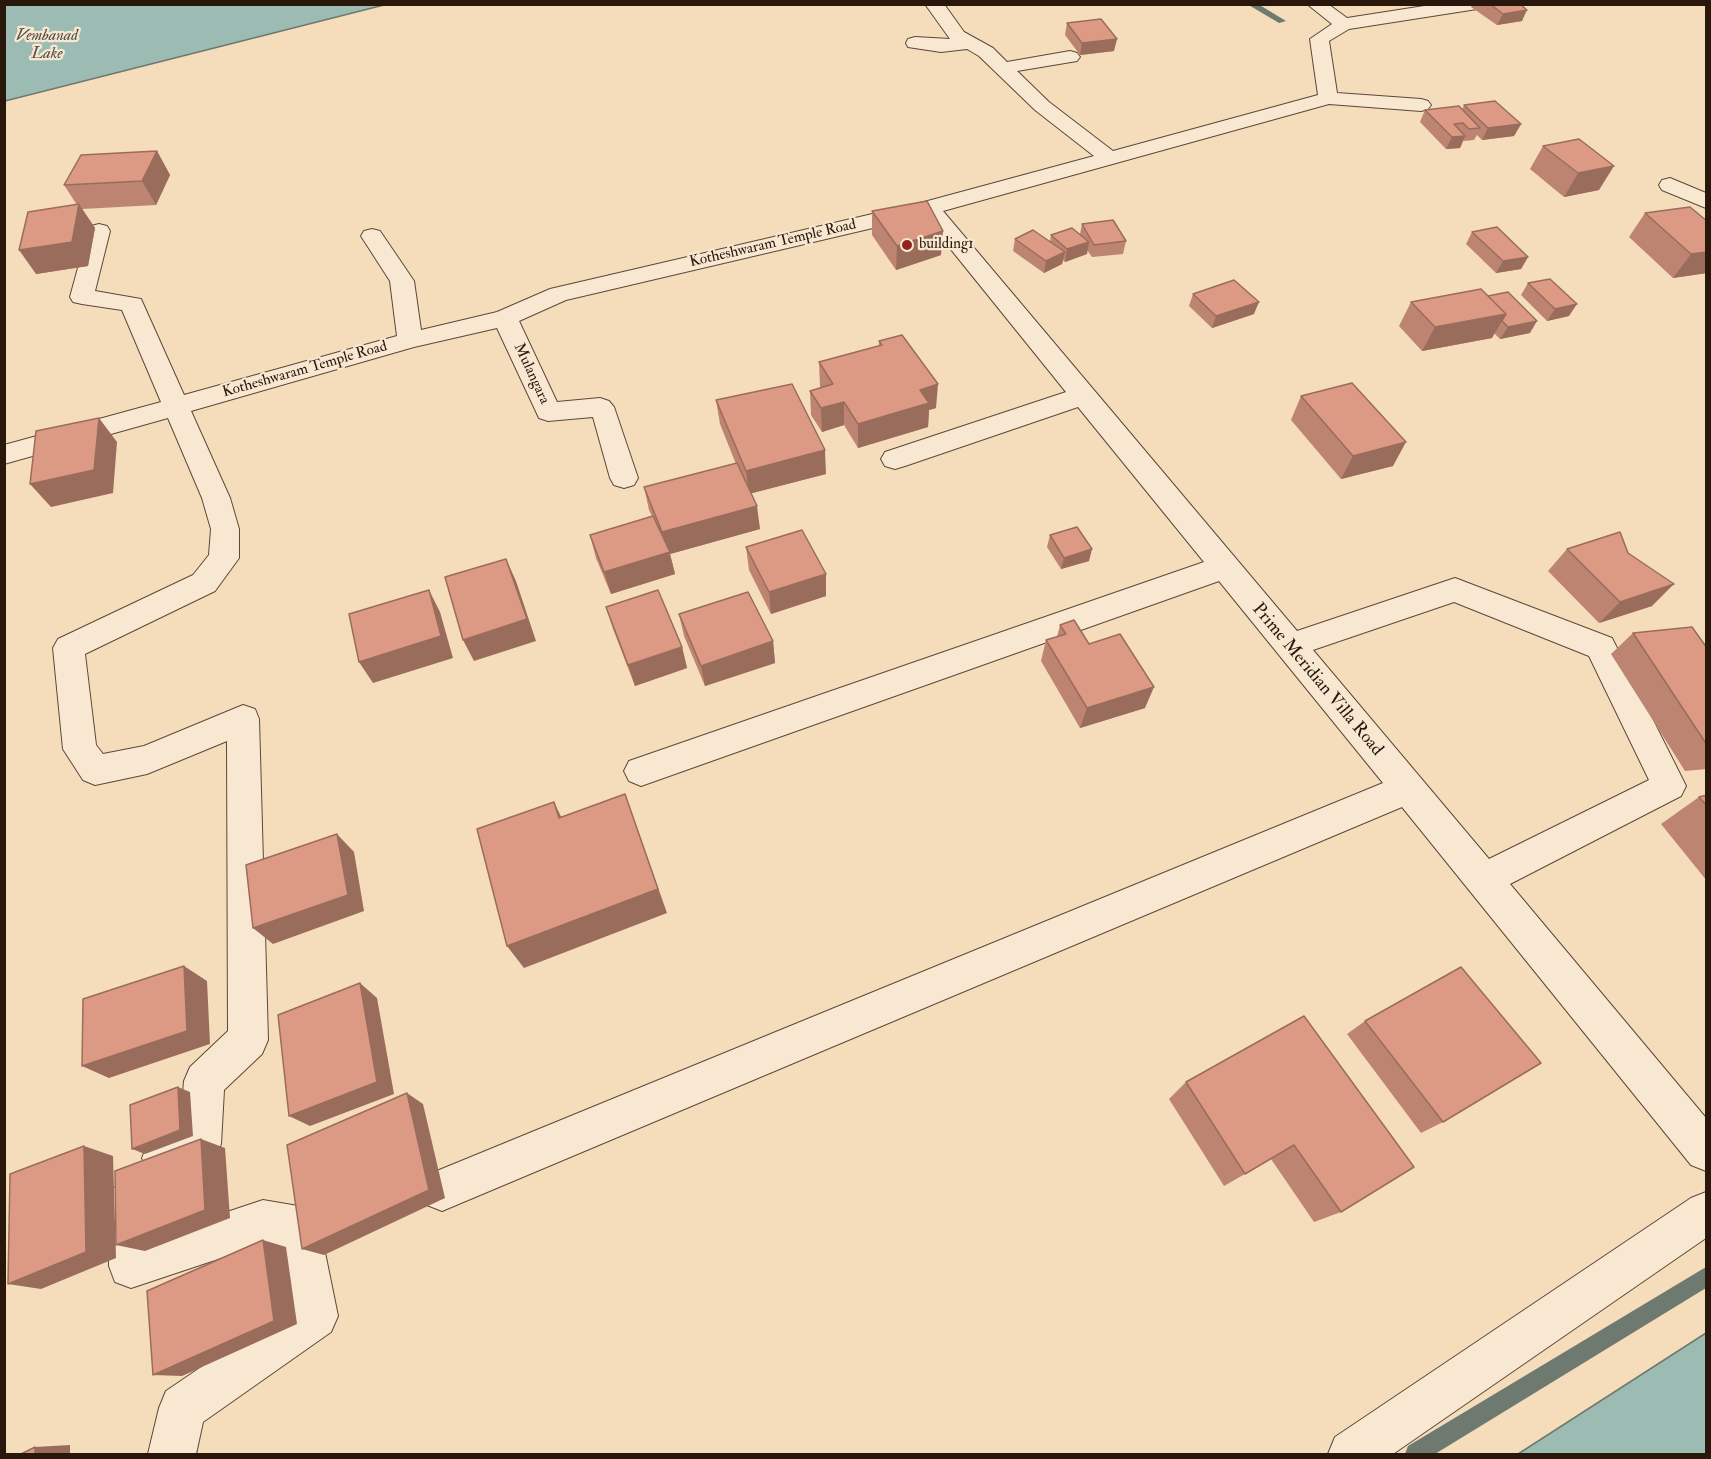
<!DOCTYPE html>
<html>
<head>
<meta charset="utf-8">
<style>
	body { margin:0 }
	#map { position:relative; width:1711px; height:1459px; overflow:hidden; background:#f5dcba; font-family:"IM FELL Double Pica",serif }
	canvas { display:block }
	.frame { position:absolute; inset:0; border:6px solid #29170c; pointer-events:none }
</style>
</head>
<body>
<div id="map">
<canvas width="1711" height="1459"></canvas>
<div class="frame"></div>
</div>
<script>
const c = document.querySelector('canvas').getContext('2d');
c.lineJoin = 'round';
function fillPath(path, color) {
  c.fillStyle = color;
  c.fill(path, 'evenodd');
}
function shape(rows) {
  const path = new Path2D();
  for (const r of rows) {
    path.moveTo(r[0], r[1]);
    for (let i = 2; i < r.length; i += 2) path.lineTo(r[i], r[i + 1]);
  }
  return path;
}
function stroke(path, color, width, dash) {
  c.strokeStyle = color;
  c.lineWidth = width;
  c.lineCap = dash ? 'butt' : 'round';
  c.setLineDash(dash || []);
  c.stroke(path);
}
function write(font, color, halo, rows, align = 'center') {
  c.font = font + ' "IM FELL Double Pica",serif';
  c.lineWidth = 4.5;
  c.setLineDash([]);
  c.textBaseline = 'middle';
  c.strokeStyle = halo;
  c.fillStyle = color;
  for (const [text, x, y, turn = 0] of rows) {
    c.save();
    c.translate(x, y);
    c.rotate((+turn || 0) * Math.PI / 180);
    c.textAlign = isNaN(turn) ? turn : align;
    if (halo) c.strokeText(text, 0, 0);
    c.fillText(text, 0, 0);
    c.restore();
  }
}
const water = shape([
	[5,4,384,4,384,5,5,101,5,4],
	[1706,1333,1706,1454,1518,1454,1706,1333]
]);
fillPath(water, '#9cbbb2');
stroke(water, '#6e7970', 1.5);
fillPath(shape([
	[1247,4,1258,4,1286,21,1279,23,1247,4],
	[1706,1267,1706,1288,1435,1454,1405,1454,1408,1446,1706,1267]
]), '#6e7970');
const minor = shape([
	[925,4,944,4,964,32,993,48,1007,62,1070,51,1077,53,1080,57,1077,61,1017,71,1049,102,1113,151,1318,95,1310,39,1332,24,1307,4,1328,4,1347,18,1437,4,1486,4,1477,9,1349,29,1329,41,1337,93,1421,99,1428,101,1431,105,1428,109,1421,111,1329,104,943,211,1297,631,1455,578,1612,638,1686,786,1681,796,1510,884,1706,1118,1706,1171,1691,1165,1402,807,442,1211,427,1205,421,1190,427,1175,1383,783,1219,581,641,786,629,781,624,771,629,761,1204,562,1078,407,905,466,895,469,885,466,881,459,885,452,1066,392,924,216,566,300,519,321,557,402,600,398,609,401,614,407,638,478,634,485,624,488,614,485,610,478,593,417,548,421,539,418,497,328,414,347,191,411,230,498,239,529,239,558,215,591,85,654,96,745,103,754,144,746,243,705,255,709,259,719,268,1040,262,1054,224,1090,221,1144,215,1159,163,1179,148,1173,142,1158,148,1143,180,1131,184,1081,190,1067,228,1031,227,741,147,774,95,785,83,780,63,749,53,648,58,639,193,575,209,555,211,529,202,498,168,418,4,464,4,445,161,402,122,310,82,304,73,302,70,297,88,231,91,226,99,224,107,226,110,231,95,291,141,299,184,395,397,336,390,281,361,236,364,231,372,229,380,231,414,281,421,330,497,312,550,289,924,202,1094,156,1035,110,979,56,967,49,941,52,908,47,906,43,908,39,915,37,950,39,925,4],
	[1454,602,1589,656,1649,780,1489,859,1313,650,1454,602],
	[1670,178,1706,193,1706,208,1662,190,1659,185,1662,180,1670,178],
	[129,1182,144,1188,150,1203,152,1237,263,1200,298,1206,313,1213,320,1228,338,1316,331,1332,203,1422,196,1454,148,1454,159,1408,166,1391,291,1306,280,1246,263,1244,131,1288,115,1282,109,1266,108,1203,114,1188,129,1182],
	[1706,1192,1706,1238,1393,1454,1328,1454,1335,1437,1691,1198,1706,1192]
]);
stroke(minor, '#5c4838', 2);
fillPath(minor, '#f8e8d2');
fillPath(shape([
	[1472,4,1520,4,1522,21,1497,25,1471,7],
	[1067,23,1114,51,1080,55,1065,35],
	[1464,105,1521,124,1514,136,1482,140,1477,135,1474,140,1463,141,1460,148,1446,149,1420,122,1425,110,1462,110],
	[1543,146,1599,190,1564,197,1530,169],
	[157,151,170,175,156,205,82,209,95,228,88,266,36,274,77,205,64,185],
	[872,211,941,255,896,270,872,235],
	[1645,213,1707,221,1707,273,1673,278,1629,237],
	[1082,224,1126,241,1123,254,1092,257,1087,250,1087,254,1065,262,1063,260,1062,264,1044,273,1013,251,1015,239,1050,242,1051,235,1080,234],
	[1472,232,1528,257,1521,269,1496,273,1466,244],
	[1528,283,1569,316,1547,321,1521,295],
	[1481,289,1530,333,1500,339,1494,333,1492,338,1422,351,1399,326,1411,302],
	[1193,294,1254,314,1212,328,1189,306],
	[879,341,936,408,929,410,928,427,858,448,844,425,822,432,811,415,810,391,821,388,820,386,819,362,879,346],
	[1301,396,1393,466,1341,479,1291,420],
	[716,400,826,474,751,493,760,529,670,554,675,574,611,594,596,558,590,535,652,516,649,510,644,487,736,464,720,424],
	[1050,535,1089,561,1061,569,1047,547],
	[746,547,826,596,771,614,749,570],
	[1567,549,1652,606,1599,623,1548,571],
	[606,607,682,647,687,668,635,686,613,629],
	[679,614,773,641,775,663,705,686,684,636],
	[1060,625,1145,708,1080,728,1041,661,1046,640,1057,637],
	[1633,633,1707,648,1707,769,1685,771,1611,654],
	[1707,795,1707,881,1661,824,1699,797],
	[1304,1016,1341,1212,1314,1222,1271,1159,1224,1186,1169,1099,1186,1082],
	[1365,1021,1443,1122,1421,1133,1347,1034]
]), '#bd8472');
fillPath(shape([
	[1527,10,1522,21,1497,25,1503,14],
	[1117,39,1114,51,1080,55,1082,43],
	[1521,124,1514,136,1482,140,1488,128],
	[1465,136,1460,148,1446,149,1452,137],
	[157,151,170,175,156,205,142,181],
	[1614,166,1599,190,1564,197,1578,173],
	[79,204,95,228,88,266,36,274,19,250],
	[943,231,941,255,896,270,897,246],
	[1089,242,1087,254,1065,262,1067,249],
	[1065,252,1062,264,1044,273,1046,261],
	[1707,252,1707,273,1673,278,1691,254],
	[1528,257,1521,269,1496,273,1503,261],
	[1259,302,1254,314,1212,328,1216,316],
	[1577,304,1569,316,1547,321,1555,309],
	[1506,314,1492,338,1422,351,1435,327],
	[1537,321,1530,333,1500,339,1508,327],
	[938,384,936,408,929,410,928,427,858,448,858,424,920,390],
	[844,402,844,425,822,432,821,408],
	[99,418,117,442,113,493,51,507,30,484],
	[1406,442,1393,466,1341,479,1353,456],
	[825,450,826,474,749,494,746,471],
	[757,506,760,529,670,554,675,574,611,594,604,572,667,552,662,532],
	[1092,549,1089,561,1061,569,1064,558],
	[506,559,516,581,536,641,474,661,463,640],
	[826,574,826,596,771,614,769,592],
	[1674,584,1652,606,1599,623,1620,602],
	[429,590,440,612,453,658,373,683,359,662],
	[773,641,775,663,705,686,701,666],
	[682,647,687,668,635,686,628,665],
	[1154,687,1145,708,1080,728,1087,708],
	[625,794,667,913,524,968,507,946],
	[554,802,567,829,559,818],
	[337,834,354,852,364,911,273,944,253,928],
	[184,966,207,981,210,1044,109,1078,82,1066],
	[360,983,377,998,394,1094,310,1126,289,1116],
	[178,1087,190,1092,193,1136,145,1154,132,1149],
	[407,1093,423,1104,445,1198,324,1255,302,1249],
	[201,1139,225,1148,230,1218,145,1251,116,1245],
	[84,1146,113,1156,116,1258,41,1289,8,1284],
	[263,1240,286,1247,297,1324,182,1376,153,1375],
	[70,1445,70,1455,35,1455,35,1447]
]), '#9a6c5c');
const building = shape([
	[1490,4,1520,4,1527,10,1503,14,1490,4],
	[1101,19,1117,39,1082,43,1067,23,1101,19],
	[1495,101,1521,124,1488,128,1464,105,1495,101],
	[1459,106,1480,128,1469,129,1463,123,1454,124,1465,136,1452,137,1425,110,1459,106],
	[1579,139,1614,166,1578,173,1543,146,1579,139],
	[157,151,142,181,64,185,81,155,157,151],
	[927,201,943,231,897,246,872,211,927,201],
	[79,204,72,242,19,250,28,212,79,204],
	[1690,207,1707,221,1707,252,1691,254,1645,213,1690,207],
	[1113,220,1126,241,1094,245,1082,224,1113,220],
	[1497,227,1528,257,1503,261,1472,232,1497,227],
	[1072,228,1089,242,1067,249,1051,235,1072,228],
	[1033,230,1065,252,1046,261,1015,239,1033,230],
	[1550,279,1577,304,1555,309,1528,283,1550,279],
	[1234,280,1259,302,1216,316,1193,294,1234,280],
	[1481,289,1506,314,1435,327,1411,302,1481,289],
	[1508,292,1537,321,1508,327,1502,321,1506,314,1488,296,1508,292],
	[902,335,938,384,920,390,929,403,858,424,844,402,821,408,810,391,833,384,819,362,882,345,879,341,902,335],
	[1352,383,1406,442,1353,456,1301,396,1352,383],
	[792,384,825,450,746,471,716,400,792,384],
	[99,418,94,470,30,484,36,431,99,418],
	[737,463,757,506,662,532,644,487,737,463],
	[653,516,670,552,604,572,590,535,653,516],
	[1077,527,1092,549,1064,558,1050,535,1077,527],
	[802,530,826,574,769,592,746,547,802,530],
	[1620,532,1628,553,1674,584,1620,602,1567,549,1620,532],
	[506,559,527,619,463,640,445,577,506,559],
	[429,590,441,636,359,662,349,614,429,590],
	[658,590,682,647,628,665,606,607,658,590],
	[748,592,773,641,701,666,679,614,748,592],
	[1074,620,1089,644,1120,634,1154,687,1087,708,1046,640,1066,634,1060,625,1074,620],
	[1692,627,1707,648,1707,745,1633,633,1692,627],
	[625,794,658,889,507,946,477,829,554,802,559,818,625,794],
	[1707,795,1707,806,1699,797,1707,795],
	[337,834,348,895,253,928,246,865,337,834],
	[184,966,187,1031,82,1066,83,999,184,966],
	[1461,967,1541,1063,1443,1122,1365,1021,1461,967],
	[360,983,377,1082,289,1116,278,1015,360,983],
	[1304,1016,1414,1167,1341,1212,1294,1145,1245,1174,1186,1082,1304,1016],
	[178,1087,180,1130,132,1149,130,1105,178,1087],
	[407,1093,429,1190,302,1249,287,1145,407,1093],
	[201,1139,205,1210,116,1245,115,1171,201,1139],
	[84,1146,86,1252,8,1284,10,1174,84,1146],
	[263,1240,274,1321,153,1375,147,1291,263,1240],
	[35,1447,35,1455,19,1455,35,1447]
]);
fillPath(building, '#dc9a84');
stroke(building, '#9a6c5c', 1.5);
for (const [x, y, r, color] of [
	[907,245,6,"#8f2418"]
]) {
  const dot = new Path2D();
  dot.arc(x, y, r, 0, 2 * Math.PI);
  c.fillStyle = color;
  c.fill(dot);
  stroke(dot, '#f8e8d2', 2);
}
write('15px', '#29170c', '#f8e8d2', [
	["Kotheshwaram Temple Road",773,244,-13],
	["Kotheshwaram Temple Road",305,370,-16],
	["Mulangara",531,374,65]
]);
write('15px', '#29170c', '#f8e8d2', [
	["building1",919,245]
], 'left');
write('italic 16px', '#515046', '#f8e8d2', [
	["Vembanad",47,37],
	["Lake",47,55]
]);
write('18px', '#29170c', '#f8e8d2', [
	["Prime Meridian Villa Road",1317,680,50]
]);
</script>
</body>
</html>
